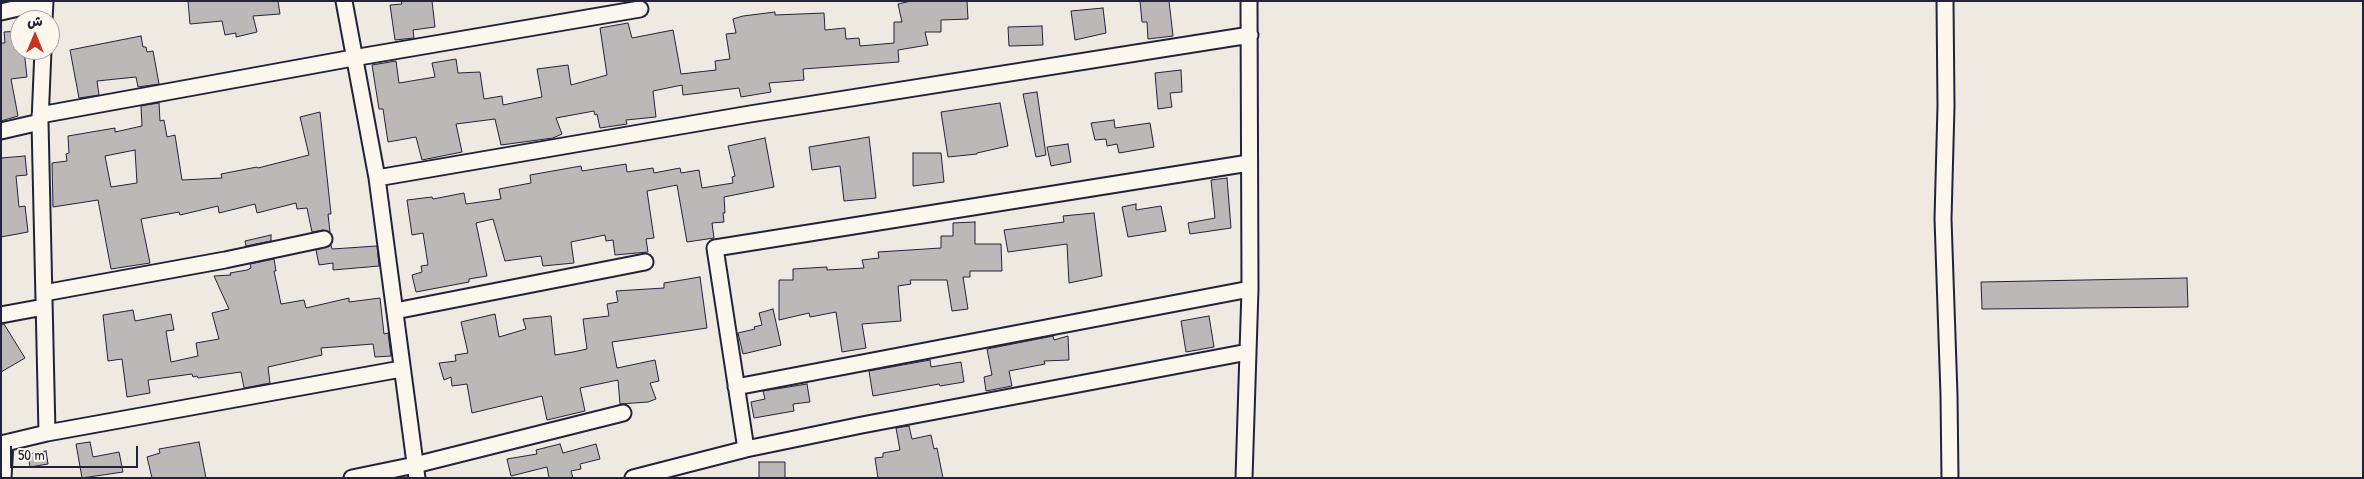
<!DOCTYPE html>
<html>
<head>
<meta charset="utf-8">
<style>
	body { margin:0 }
	#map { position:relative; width:2364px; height:479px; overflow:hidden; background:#eeeae2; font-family:"Patrick Hand","Playpen Sans Arabic",sans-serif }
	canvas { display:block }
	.frame { position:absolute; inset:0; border:2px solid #22223b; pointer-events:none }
	.north { position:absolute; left:10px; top:10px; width:50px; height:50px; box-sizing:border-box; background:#fbf7ec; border:1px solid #a4a2a5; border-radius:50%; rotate:0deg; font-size:14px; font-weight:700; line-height:20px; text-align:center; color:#22223b }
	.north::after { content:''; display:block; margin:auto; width:18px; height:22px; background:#c8321e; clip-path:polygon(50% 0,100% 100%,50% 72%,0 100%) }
	.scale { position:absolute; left:10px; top:446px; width:128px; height:22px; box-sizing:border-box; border:2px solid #22223b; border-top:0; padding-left:6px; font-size:15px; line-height:18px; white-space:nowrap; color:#22223b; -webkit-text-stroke:4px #fbf7ec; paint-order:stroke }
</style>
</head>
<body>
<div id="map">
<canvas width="2364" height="479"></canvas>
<div class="frame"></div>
<div class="north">ش</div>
<div class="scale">50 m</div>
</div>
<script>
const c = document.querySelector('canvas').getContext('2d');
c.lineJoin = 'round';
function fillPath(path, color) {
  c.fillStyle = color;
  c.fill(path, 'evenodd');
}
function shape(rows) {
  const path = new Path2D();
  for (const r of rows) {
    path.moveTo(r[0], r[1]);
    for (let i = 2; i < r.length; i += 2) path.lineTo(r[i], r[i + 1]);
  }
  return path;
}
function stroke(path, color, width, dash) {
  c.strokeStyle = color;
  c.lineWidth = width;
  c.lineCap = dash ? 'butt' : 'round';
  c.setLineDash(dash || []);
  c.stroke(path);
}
const building = shape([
	[188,1,278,1,280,14,253,16,257,32,236,37,236,33,225,35,222,21,190,24,188,1],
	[401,1,432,1,435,27,413,30,414,38,395,40,390,5,402,4,401,1],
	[911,1,967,1,968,19,941,20,941,32,925,32,928,45,898,50,899,62,803,69,804,80,769,83,771,92,741,97,739,88,683,95,682,85,653,91,656,117,626,120,627,124,600,128,597,114,595,115,594,111,556,118,562,134,553,138,501,145,495,119,456,124,462,152,422,160,416,137,388,142,383,109,379,109,372,65,396,61,399,83,435,77,432,63,456,59,458,73,480,72,484,99,502,96,503,105,542,97,537,69,568,65,571,85,607,75,600,28,628,23,632,38,673,30,681,74,716,70,715,61,730,59,726,34,736,33,733,19,743,16,775,12,775,15,824,13,825,30,845,28,846,39,859,38,860,46,894,43,894,22,902,22,898,4,911,1],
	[1140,1,1169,1,1173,36,1148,39,1147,22,1142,22,1140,1],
	[1103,8,1106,33,1075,40,1071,11,1103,8],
	[1042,26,1043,45,1009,46,1008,27,1042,26],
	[20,31,20,50,24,50,27,77,11,79,18,116,1,121,1,43,5,43,4,32,20,31],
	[141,36,143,47,146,47,147,52,153,51,159,84,138,87,136,77,97,81,99,95,79,98,70,50,141,36],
	[1181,70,1182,92,1170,93,1172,107,1158,109,1155,73,1181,70],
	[1037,92,1046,155,1036,157,1023,94,1037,92],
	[159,103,160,121,164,120,167,137,175,135,182,180,222,178,221,174,257,167,258,168,309,155,300,117,320,112,331,214,328,214,330,232,323,230,312,232,307,208,297,209,296,203,257,213,255,204,219,213,218,206,180,215,179,212,141,219,150,263,111,269,98,200,53,207,52,163,67,161,66,154,69,153,68,136,115,128,115,132,142,126,141,106,159,103],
	[135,150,137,183,111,187,105,156,135,150],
	[1000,103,1008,146,977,153,977,154,948,157,941,112,1000,103],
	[1114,120,1115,128,1150,123,1154,147,1119,153,1117,144,1107,146,1106,139,1095,140,1091,123,1114,120],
	[869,137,876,198,844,201,840,166,812,170,809,147,869,137],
	[765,138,774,187,724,197,725,213,723,213,724,222,712,223,714,238,687,242,677,185,647,191,654,238,646,239,648,252,615,255,613,240,606,241,605,235,571,242,574,263,543,266,541,256,505,261,493,219,476,223,487,276,469,279,469,282,416,292,412,275,422,272,421,266,428,265,423,233,412,235,407,200,432,197,433,199,464,193,466,204,501,199,499,189,531,183,530,175,581,166,582,171,626,164,627,172,653,168,654,173,680,168,681,173,699,170,702,188,733,183,732,177,735,176,728,146,765,138],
	[1068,144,1071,162,1051,166,1047,147,1068,144],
	[913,153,941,153,944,182,913,186,913,153],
	[25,156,27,175,16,176,19,207,25,206,28,232,1,237,1,158,25,156],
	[1227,178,1231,228,1190,234,1188,223,1215,218,1211,180,1227,178],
	[1136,204,1136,210,1161,206,1166,231,1128,237,1122,207,1136,204],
	[1094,213,1102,276,1069,283,1067,244,1008,252,1004,230,1064,222,1063,216,1094,213],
	[975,222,975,244,1001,244,1002,271,970,271,970,277,963,277,968,309,952,311,947,280,910,280,911,284,898,286,901,321,862,324,866,348,842,352,836,312,810,317,809,313,779,320,779,280,793,280,793,269,827,267,827,270,864,268,862,260,879,258,878,252,941,248,941,236,953,236,953,223,975,222],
	[271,235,271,241,246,246,245,241,271,235],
	[331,245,332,249,377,246,379,266,333,270,333,263,319,265,316,250,331,245],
	[274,259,276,271,274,271,281,304,304,300,306,308,349,298,349,302,380,298,384,334,388,333,391,356,375,357,373,344,321,348,322,355,268,367,270,383,244,388,241,372,198,378,197,376,193,377,192,374,148,380,150,393,127,397,122,359,108,361,103,315,133,310,135,321,171,314,174,330,166,331,171,362,198,356,196,343,219,339,212,313,229,309,214,276,231,275,230,273,247,270,251,268,250,264,274,259],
	[700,277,707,328,612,342,617,368,655,360,659,381,650,383,656,399,648,402,620,404,618,380,580,388,585,411,547,420,542,396,472,413,467,384,452,386,451,377,444,380,439,363,456,361,455,355,468,353,461,322,495,314,499,337,526,329,523,319,551,316,555,355,573,352,587,349,583,319,609,316,607,304,618,302,616,291,664,288,664,283,700,277],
	[2187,278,2188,307,1982,309,1981,282,2187,278],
	[773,309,781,345,743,354,738,333,755,329,754,327,762,325,759,313,773,309],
	[1209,316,1214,347,1186,352,1181,321,1209,316],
	[1,324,4,324,25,358,1,372,1,324],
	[1053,336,1054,340,1068,336,1069,360,1044,361,1045,364,1009,371,1012,386,986,391,984,377,992,375,987,349,1053,336],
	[930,360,931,367,961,362,964,382,940,386,939,384,873,396,869,371,930,360],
	[807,384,810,402,793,404,794,411,754,418,751,402,765,399,763,391,807,384],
	[909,426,912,439,931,435,934,449,937,448,943,478,878,478,875,458,883,457,883,453,900,450,896,428,909,426],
	[90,442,93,457,119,452,123,472,82,478,76,444,90,442],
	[199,442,206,478,152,478,147,457,160,453,159,449,199,442],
	[560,444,563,453,596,444,600,459,580,464,581,469,571,471,573,478,549,478,547,467,511,476,507,459,537,454,536,450,560,444],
	[46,451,48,464,30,467,28,454,46,451],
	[759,462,785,462,785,478,759,478,759,462]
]);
fillPath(building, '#bcb8b8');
stroke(building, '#22223b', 1);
const street = shape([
	[344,1,377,178,417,478],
	[1945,1,1946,106,1943,219,1949,395,1950,478],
	[1,12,45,2],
	[44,20,45,1],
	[43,50,40,122,47,433],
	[40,115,353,58,640,9],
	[1,131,40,122],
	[377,178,750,114,1250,35],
	[44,293,225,260,324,239],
	[395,311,645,262],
	[1,315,44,307],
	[736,387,1250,289],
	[1,444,47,433,401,369],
	[746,449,715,248,1249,163],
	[3,478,5,443],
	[352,478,415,465,623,413],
	[633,478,746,449,862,425,1248,352],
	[1244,478,1250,289,1249,1]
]);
stroke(street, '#22223b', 19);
stroke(street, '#fbf7ec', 15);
</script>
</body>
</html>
